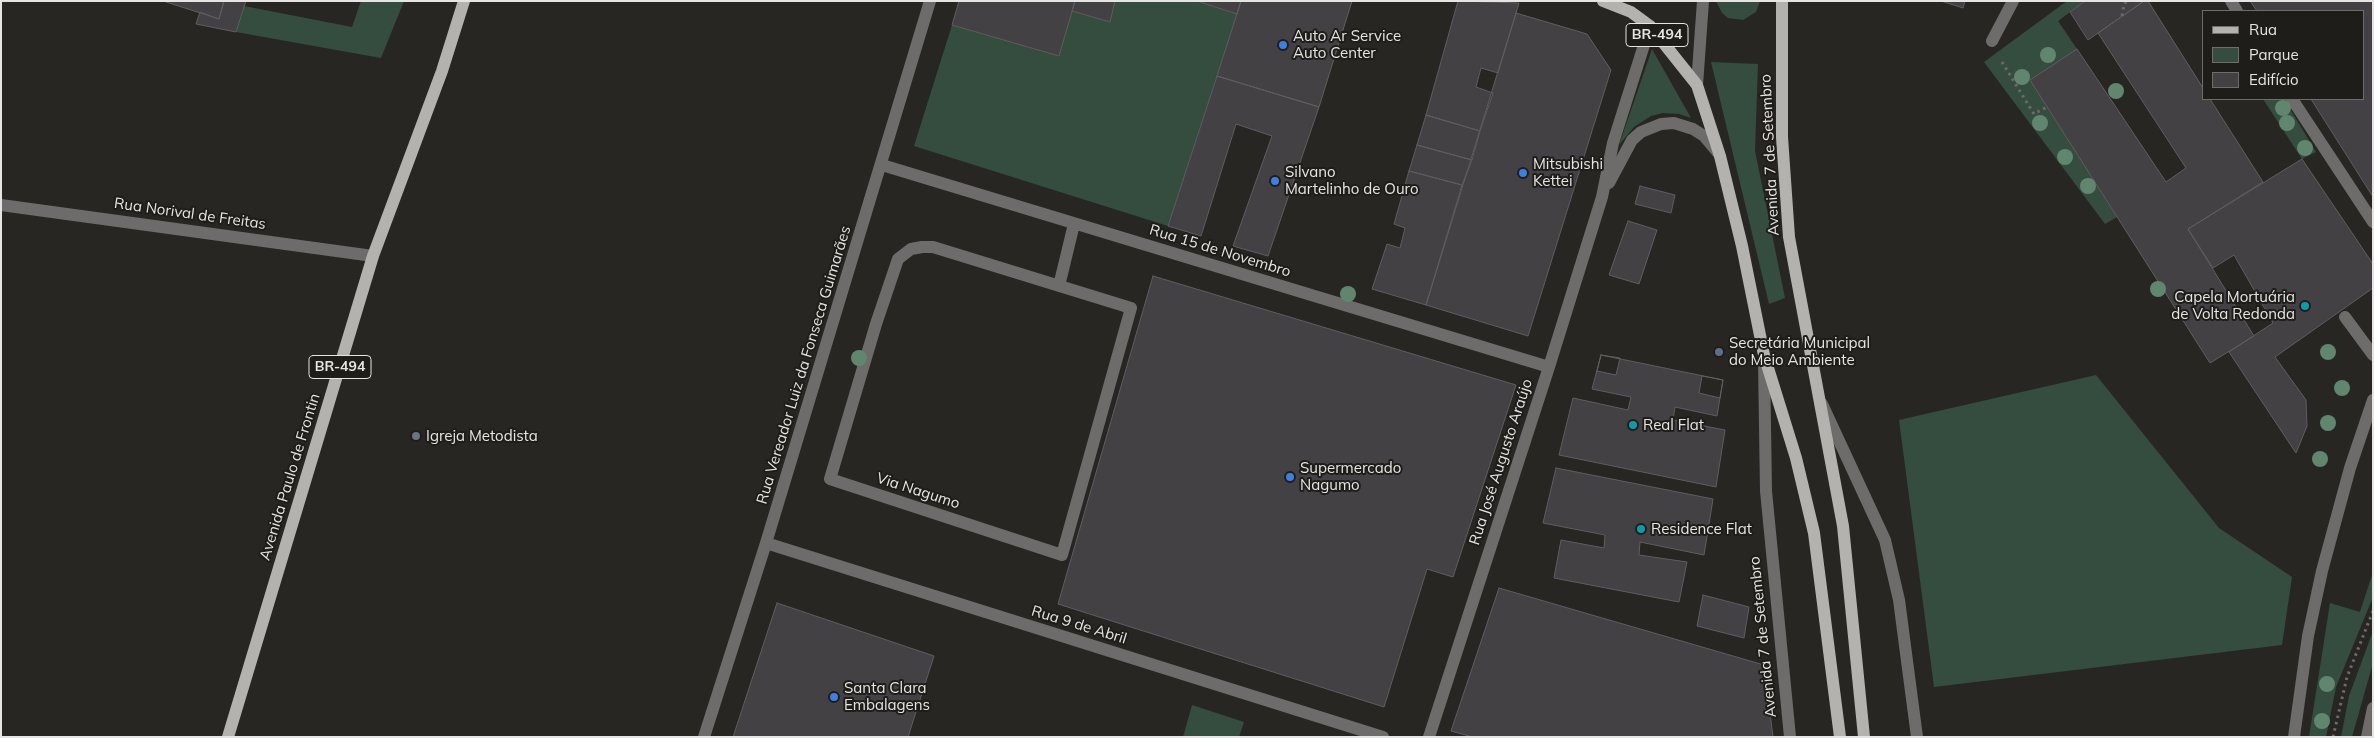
<!DOCTYPE html>
<html>
<head>
<meta charset="utf-8">
<style>
	body { margin:0 }
	#map { position:relative; width:2374px; height:738px; overflow:hidden; background:#282623; font-family:Mulish,sans-serif }
	canvas { display:block }
	.frame { position:absolute; inset:0; border:2px solid #e6e5e3; pointer-events:none }
	.legend { position:absolute; left:2202px; top:10px; width:162px; height:90px; box-sizing:border-box; background:#1e1d1a; border:1px solid #6e6d6a; margin:0; padding:6px 9px; list-style:none; font-size:15px; color:#e6e5e3 }
	.legend li { display:flex; align-items:center; gap:10px; height:25px }
	.legend b { width:25px; border:1px solid #6e6d6a }
</style>
</head>
<body>
<div id="map">
<canvas width="2374" height="738"></canvas>
<div class="frame"></div>
<ul class="legend">
<li><b style="height:6px;background:#b4b2af"></b>Rua</li>
<li><b style="height:14px;background:#344d3f"></b>Parque</li>
<li><b style="height:14px;background:#434144"></b>Edifício</li>
</ul>
</div>
<script>
const c = document.querySelector('canvas').getContext('2d');
c.lineJoin = 'round';
function fillPath(path, color) {
  c.fillStyle = color;
  c.fill(path, 'evenodd');
}
function shape(rows) {
  const path = new Path2D();
  for (const r of rows) {
    path.moveTo(r[0], r[1]);
    for (let i = 2; i < r.length; i += 2) path.lineTo(r[i], r[i + 1]);
  }
  return path;
}
function stroke(path, color, width, dash) {
  c.strokeStyle = color;
  c.lineWidth = width;
  c.lineCap = dash ? 'butt' : 'round';
  c.setLineDash(dash || []);
  c.stroke(path);
}
function write(font, color, halo, rows, align = 'center') {
  c.font = font + ' Mulish,sans-serif';
  c.lineWidth = 4;
  c.setLineDash([]);
  c.textBaseline = 'middle';
  c.strokeStyle = halo;
  c.fillStyle = color;
  for (const [text, x, y, turn = 0] of rows) {
    c.save();
    c.translate(x, y);
    c.rotate((+turn || 0) * Math.PI / 180);
    c.textAlign = isNaN(turn) ? turn : align;
    if (halo) c.strokeText(text, 0, 0);
    c.fillText(text, 0, 0);
    c.restore();
  }
}
fillPath(shape([
	[361,1,404,1,381,58,236,32,244,6,352,27],
	[1115,1,1197,1,1237,14,1168,226,914,146,952,25,1059,56,1072,11,1110,22],
	[1716,1,1760,1,1756,12,1743,20,1728,18,1722,13],
	[2067,1,2085,1,2058,21,2077,49,2030,80,2117,217,2105,224,1984,62],
	[1652,49,1691,118,1679,114,1663,113,1651,116,1634,127,1619,145],
	[1711,62,1758,64,1755,151,1785,298,1769,304],
	[2263,99,2284,99,2316,152,2302,159],
	[2096,375,2219,528,2292,577,2282,645,1934,687,1899,420],
	[2373,572,2373,597,2336,687,2326,737,2309,737,2330,603,2360,612],
	[2373,631,2373,663,2352,737,2341,737,2349,696],
	[1192,705,1244,722,1239,737,1183,737]
]), '#344d3f');
const building = shape([
	[163,1,224,1,219,19,163,1],
	[224,1,246,1,236,32,196,24,200,12,219,19,224,1],
	[959,1,1075,1,1059,56,952,25,959,1],
	[1075,1,1115,1,1110,22,1072,11,1075,1],
	[1197,1,1241,1,1237,14,1197,1],
	[1241,1,1352,1,1319,107,1217,76,1241,1],
	[1458,1,1519,3,1498,73,1481,68,1476,87,1493,93,1480,131,1426,115,1458,1],
	[1941,1,1965,1,1963,8,1941,1],
	[2085,1,2144,1,2088,40,2070,12,2085,1],
	[2144,1,2148,1,2203,88,2203,99,2210,99,2263,182,2188,229,2254,336,2210,363,2030,80,2077,49,2166,182,2186,168,2098,33,2144,1],
	[2250,1,2373,1,2373,197,2311,99,2363,99,2363,11,2257,11,2250,1],
	[1516,13,1587,34,1611,70,1528,336,1426,305,1516,13],
	[1217,76,1319,107,1268,256,1233,246,1272,136,1236,124,1201,236,1168,226,1217,76],
	[1426,115,1480,131,1472,160,1417,145,1426,115],
	[1417,145,1472,160,1462,185,1409,171,1417,145],
	[2302,159,2373,264,2373,288,2275,357,2306,400,2307,426,2296,453,2229,352,2273,323,2234,255,2213,268,2188,229,2302,159],
	[1409,171,1462,185,1426,305,1372,289,1387,244,1400,248,1405,228,1394,224,1409,171],
	[1640,186,1675,195,1671,213,1635,204,1640,186],
	[1628,221,1657,230,1639,284,1609,275,1628,221],
	[1153,276,1516,385,1453,577,1427,569,1384,707,1058,604,1153,276],
	[1601,355,1723,380,1717,416,1675,407,1673,420,1725,430,1716,487,1559,455,1573,398,1628,410,1631,397,1592,389,1601,355],
	[1601,355,1620,358,1616,375,1597,371,1601,355],
	[1702,376,1723,380,1720,398,1699,393,1702,376],
	[1556,468,1713,499,1704,555,1640,542,1639,555,1687,562,1679,602,1554,578,1561,540,1604,548,1605,535,1543,523,1556,468],
	[1499,588,1764,665,1773,737,1473,737,1451,731,1499,588],
	[1703,595,1749,607,1744,638,1697,626,1703,595],
	[777,603,934,656,908,737,733,737,777,603]
]);
fillPath(building, '#434144');
stroke(building, '#605d60', 1);
stroke(shape([
	[2122,16,2124,4,2127,1],
	[2002,62,2034,114,2047,107],
	[2333,737,2347,677,2373,611]
]), '#6c6a67', 3, [2.5, 4]);
stroke(shape([
	[2231,1,2237,11],
	[1992,41,2013,1],
	[1697,85,1703,1],
	[2292,99,2373,222],
	[882,165,1549,367],
	[1609,183,1632,140,1641,132,1661,124,1674,123,1693,129,1704,136,1719,154],
	[1,205,373,256],
	[922,247,933,247,1131,308,1062,555,830,479,876,324,898,259,911,249,922,247],
	[1059,286,1074,224],
	[2345,317,2373,355],
	[1764,360,1766,491,1790,737],
	[1822,404,1885,540,1899,600,1917,737],
	[766,543,1383,737],
	[704,737,766,543,930,1],
	[1429,737,1549,367,1602,197,1613,143,1650,26],
	[2294,737,2308,636,2322,571,2350,468,2373,400],
	[2367,737,2373,708]
]), '#6d6c6b', 12);
stroke(shape([
	[1603,1,1631,12,1650,26,1697,85,1720,156,1742,246,1764,355,1796,458,1814,533,1840,737],
	[1782,1,1782,137,1789,237,1843,526,1864,737],
	[228,737,373,256,442,71,464,1]
]), '#b4b2af', 12);
c.fillStyle = '#61866f';
for (const [x, y] of [
	[2048,55],
	[2022,77],
	[2116,91],
	[2283,108],
	[2040,123],
	[2287,123],
	[2305,148],
	[2065,157],
	[2088,186],
	[2158,289],
	[1348,294],
	[2328,352],
	[859,358],
	[2342,388],
	[2328,423],
	[2320,459],
	[2327,684],
	[2322,721]
]) {
  c.beginPath();
  c.arc(x, y, 8, 0, 2 * Math.PI);
  c.fill();
}
for (const [x, y, r, color] of [
	[1283,45,5,"#3f7fe0"],
	[1523,173,5,"#3f7fe0"],
	[1275,181,5,"#3f7fe0"],
	[2305,306,5,"#0f9aa8"],
	[1719,352,5,"#5c6f8a"],
	[1633,425,5,"#0f9aa8"],
	[416,436,5,"#6b7280"],
	[1290,477,5,"#3f7fe0"],
	[1641,529,5,"#0f9aa8"],
	[834,697,5,"#3f7fe0"]
]) {
  const dot = new Path2D();
  dot.arc(x, y, r, 0, 2 * Math.PI);
  c.fillStyle = color;
  c.fill(dot);
  stroke(dot, '#1e1d1a', 2);
}
for (const [x, y, w] of [
	[1657,35,62],
	[340,367,62]
]) {
  const box = new Path2D();
  box.roundRect(x - w / 2, y - 11.5, w, 23, 4);
  c.fillStyle = '#1e1d1a';
  c.fill(box);
  stroke(box, '#e6e5e3', 1);
}
write('bold 14px', '#e6e5e3', null, [
	["BR-494",1657,35],
	["BR-494",340,367]
]);
write('15px', '#e6e5e3', '#1e1d1a', [
	["Auto Ar Service",1293,36],
	["Auto Center",1293,53],
	["Mitsubishi",1533,164],
	["Kettei",1533,181],
	["Silvano",1285,172],
	["Martelinho de Ouro",1285,189],
	["Capela Mortuária",2295,297,"right"],
	["de Volta Redonda",2295,314,"right"],
	["Secretária Municipal",1729,343],
	["do Meio Ambiente",1729,360],
	["Real Flat",1643,425],
	["Igreja Metodista",426,436],
	["Supermercado",1300,468],
	["Nagumo",1300,485],
	["Residence Flat",1651,529],
	["Santa Clara",844,688],
	["Embalagens",844,705]
], 'left');
write('15px', '#e6e5e3', '#1e1d1a', [
	["Avenida 7 de Setembro",1770,155,-93],
	["Rua Norival de Freitas",190,214,8],
	["Rua 15 de Novembro",1220,251,17],
	["Rua Vereador Luiz da Fonseca Guimarães",804,365,-73],
	["Rua José Augusto Araújo",1501,462,-72],
	["Avenida Paulo de Frontin",290,477,-73],
	["Via Nagumo",918,491,18],
	["Rua 9 de Abril",1079,625,17],
	["Avenida 7 de Setembro",1763,637,-96]
]);
</script>
</body>
</html>
